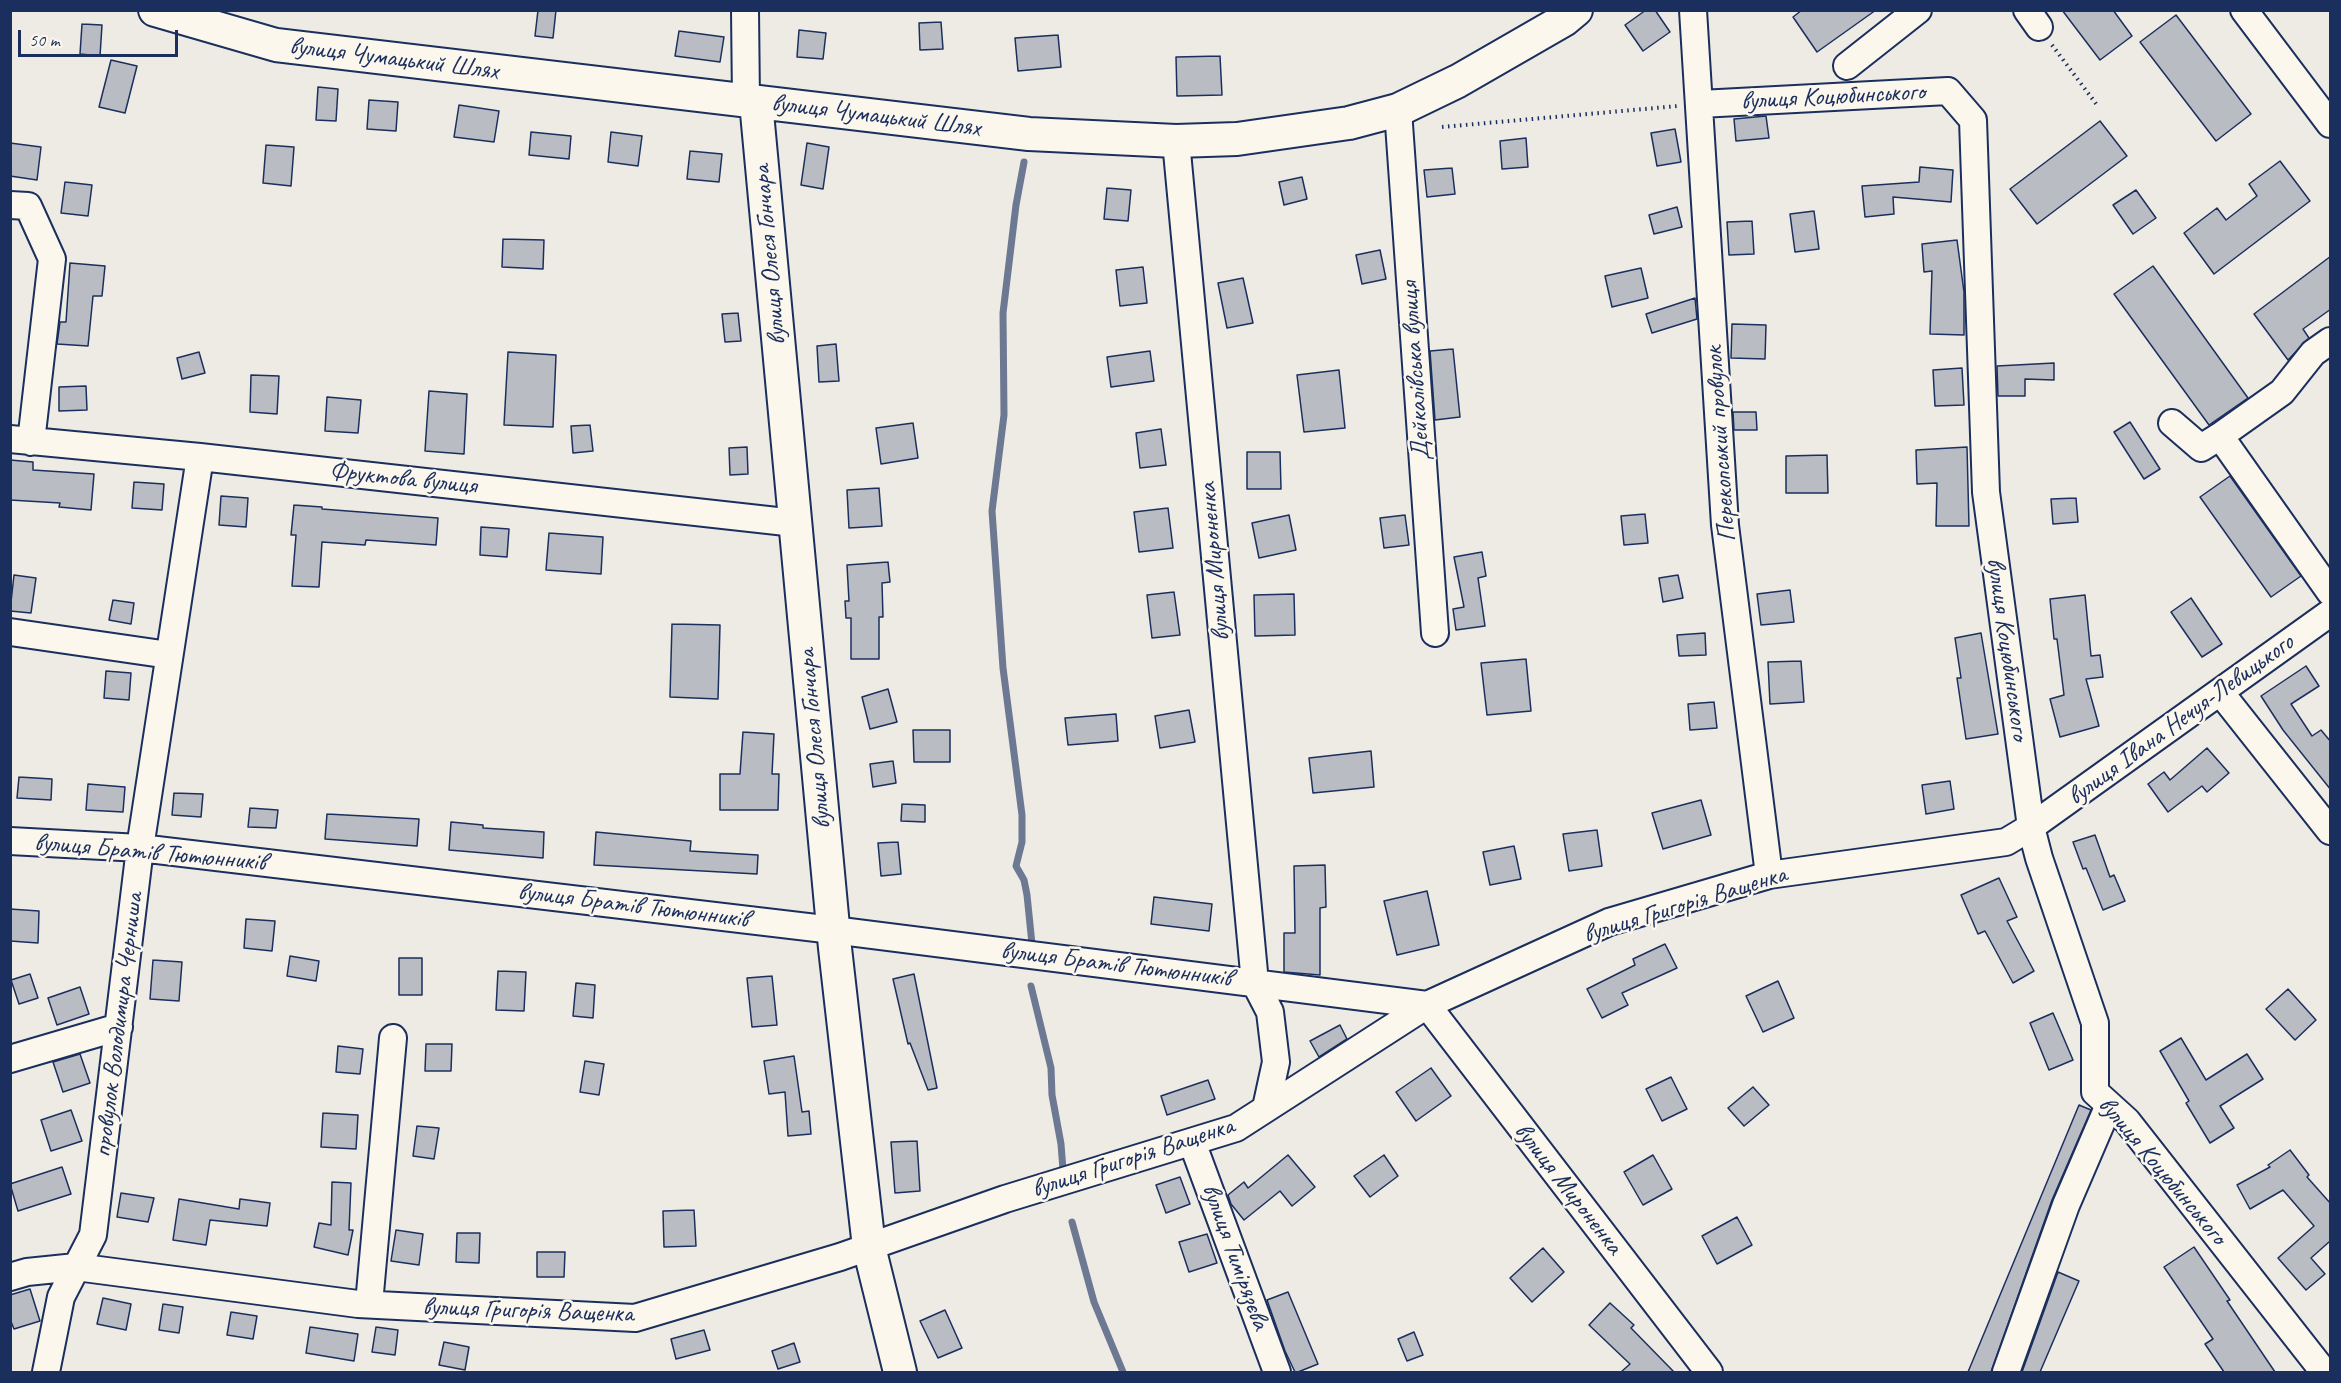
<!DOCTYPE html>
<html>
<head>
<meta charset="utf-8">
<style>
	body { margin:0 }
	#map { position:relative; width:2341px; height:1383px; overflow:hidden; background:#eeebe4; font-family:Caveat,sans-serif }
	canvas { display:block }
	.frame { position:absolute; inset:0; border:12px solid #1b2f5e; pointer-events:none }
	.scale { position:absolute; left:18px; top:30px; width:160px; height:27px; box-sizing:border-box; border:3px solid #1b2f5e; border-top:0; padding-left:8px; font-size:18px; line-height:21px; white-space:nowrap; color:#1b2f5e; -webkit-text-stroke:4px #fbf7ec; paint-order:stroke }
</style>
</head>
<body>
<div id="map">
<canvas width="2341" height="1383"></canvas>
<div class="frame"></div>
<div class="scale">50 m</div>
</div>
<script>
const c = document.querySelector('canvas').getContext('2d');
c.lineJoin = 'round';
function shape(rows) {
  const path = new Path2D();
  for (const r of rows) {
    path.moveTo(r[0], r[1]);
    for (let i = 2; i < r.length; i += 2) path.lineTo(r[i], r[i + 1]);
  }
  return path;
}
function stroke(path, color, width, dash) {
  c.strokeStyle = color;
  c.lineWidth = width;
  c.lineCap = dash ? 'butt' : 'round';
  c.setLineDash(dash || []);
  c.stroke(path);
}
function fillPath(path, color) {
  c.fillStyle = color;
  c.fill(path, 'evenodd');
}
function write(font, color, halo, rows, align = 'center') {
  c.font = font + ' Caveat,sans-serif';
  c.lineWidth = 5;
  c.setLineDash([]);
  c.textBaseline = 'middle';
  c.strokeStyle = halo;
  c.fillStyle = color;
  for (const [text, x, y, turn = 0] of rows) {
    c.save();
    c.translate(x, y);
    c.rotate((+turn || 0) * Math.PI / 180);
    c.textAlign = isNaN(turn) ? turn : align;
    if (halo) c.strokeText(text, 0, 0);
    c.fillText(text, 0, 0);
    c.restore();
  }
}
stroke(shape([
	[1024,162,1016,205,1003,313,1004,415,992,511,1003,668,1022,815,1022,842,1016,866,1024,880,1027,895,1032,944],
	[1031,986,1051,1068,1052,1095,1061,1144,1063,1170],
	[1072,1222,1094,1302,1123,1372]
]), '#6d7892', 7);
const building = shape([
	[538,10,556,10,553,38,535,36,538,10],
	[1646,10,1655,10,1670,32,1643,51,1625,25,1646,10],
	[1802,10,1876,10,1817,52,1793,17,1802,10],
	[2062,10,2113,10,2132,36,2100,60,2062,10],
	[2176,15,2251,114,2216,141,2140,42,2176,15],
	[941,22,943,49,920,50,919,23,941,22],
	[82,24,102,25,100,56,80,54,82,24],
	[799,30,826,33,823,59,797,57,799,30],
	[679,31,724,37,720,62,675,56,679,31],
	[1058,35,1061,67,1018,71,1015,38,1058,35],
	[1220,56,1222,95,1177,96,1176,57,1220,56],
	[111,60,137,66,125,113,99,107,111,60],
	[318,87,338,89,336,121,316,120,318,87],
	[369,100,398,102,396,131,367,129,369,100],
	[459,105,499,111,494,142,454,137,459,105],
	[1766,116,1769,138,1736,141,1734,119,1766,116],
	[2100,121,2127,156,2037,224,2010,189,2100,121],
	[1675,129,1681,162,1657,166,1651,133,1675,129],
	[531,132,571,136,569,159,529,155,531,132],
	[611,132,642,136,638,166,608,162,611,132],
	[1526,138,1528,167,1502,169,1500,141,1526,138],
	[10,143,41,147,37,180,10,176,10,143],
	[807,143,829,147,823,189,801,185,807,143],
	[266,145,294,147,291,186,263,183,266,145],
	[690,151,722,154,719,182,687,179,690,151],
	[2280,161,2310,201,2214,274,2184,233,2217,208,2226,220,2257,196,2249,184,2280,161],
	[1920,167,1953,170,1951,202,1893,197,1894,214,1865,217,1862,186,1919,182,1920,167],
	[1452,168,1455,194,1427,197,1424,170,1452,168],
	[1302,177,1307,199,1284,205,1279,182,1302,177],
	[65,182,92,185,88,216,61,213,65,182],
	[1107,188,1131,190,1128,221,1104,219,1107,188],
	[2136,190,2156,218,2133,234,2113,205,2136,190],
	[1677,207,1682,227,1654,234,1649,215,1677,207],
	[1814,211,1819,249,1795,252,1790,214,1814,211],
	[1752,221,1754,254,1729,255,1727,222,1752,221],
	[503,239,544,240,543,269,502,267,503,239],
	[1957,240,1964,292,1964,335,1930,334,1932,271,1924,272,1922,244,1957,240],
	[1380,250,1386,279,1362,284,1356,255,1380,250],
	[2331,256,2331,309,2303,329,2309,338,2288,360,2254,314,2331,256],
	[70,263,105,266,102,296,93,296,88,346,57,344,60,322,66,322,70,263],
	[2153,266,2248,398,2209,425,2114,294,2153,266],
	[1143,267,1147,303,1120,306,1116,270,1143,267],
	[1641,268,1648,298,1612,307,1605,276,1641,268],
	[1243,278,1253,323,1227,328,1218,283,1243,278],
	[1695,298,1697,319,1652,333,1646,314,1695,298],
	[738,313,741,341,725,342,722,314,738,313],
	[1732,324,1766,325,1765,359,1731,358,1732,324],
	[836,344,839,381,819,382,817,346,836,344],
	[1453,349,1460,417,1435,420,1430,351,1453,349],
	[1150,351,1154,381,1111,387,1107,357,1150,351],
	[199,352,205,373,182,379,177,358,199,352],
	[508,352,556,355,553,427,504,425,508,352],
	[2054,363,2054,380,2025,379,2025,396,1998,396,1997,366,2054,363],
	[1962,368,1964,405,1935,406,1933,370,1962,368],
	[1339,370,1345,428,1304,432,1297,375,1339,370],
	[251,375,279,376,277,414,250,412,251,375],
	[86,386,87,410,59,411,59,387,86,386],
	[429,391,467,394,464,454,425,451,429,391],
	[327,397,361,400,358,433,325,431,327,397],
	[1733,412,1756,412,1757,430,1734,430,1733,412],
	[2130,422,2160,469,2144,479,2114,432,2130,422],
	[913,423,918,458,881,464,876,428,913,423],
	[590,425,593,451,573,453,571,426,590,425],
	[1161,429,1166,465,1140,468,1136,433,1161,429],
	[747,447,748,474,730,475,729,448,747,447],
	[1967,447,1969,526,1936,526,1937,483,1917,484,1916,450,1967,447],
	[1247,452,1280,452,1281,489,1247,489,1247,452],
	[1827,455,1828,493,1786,493,1786,456,1827,455],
	[10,460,33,462,33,470,94,474,91,510,59,507,60,503,10,500,10,460],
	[2230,476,2301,576,2271,597,2200,497,2230,476],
	[134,482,164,484,162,510,132,508,134,482],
	[879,488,882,526,849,528,847,490,879,488],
	[221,496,248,498,246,527,219,525,221,496],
	[2076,498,2078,522,2053,524,2051,499,2076,498],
	[294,505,322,507,322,509,438,518,436,545,366,540,365,545,322,542,319,587,292,586,296,535,291,535,294,505],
	[1168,508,1173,548,1139,552,1134,512,1168,508],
	[1645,514,1648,543,1624,545,1621,516,1645,514],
	[1289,515,1296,550,1259,558,1252,523,1289,515],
	[1405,515,1409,545,1384,548,1380,518,1405,515],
	[481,527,509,529,507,557,480,555,481,527],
	[549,533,603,537,601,574,546,570,549,533],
	[1482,552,1486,576,1478,578,1485,626,1456,630,1453,609,1464,607,1454,557,1482,552],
	[888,562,890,582,882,583,883,617,879,617,879,659,851,659,851,618,846,618,845,601,849,601,847,565,888,562],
	[14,575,36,578,31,613,10,611,14,575],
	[1678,575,1683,598,1663,602,1659,578,1678,575],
	[1790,590,1794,622,1761,625,1757,594,1790,590],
	[1174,592,1180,635,1152,638,1147,595,1174,592],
	[1294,594,1295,635,1255,636,1254,595,1294,594],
	[2085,595,2091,656,2100,655,2103,677,2086,679,2099,726,2060,737,2050,699,2064,695,2057,639,2054,639,2050,599,2085,595],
	[2191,598,2222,644,2202,657,2171,612,2191,598],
	[113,600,134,603,131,624,109,620,113,600],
	[672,624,720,625,718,699,670,697,672,624],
	[1705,633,1706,655,1679,656,1677,635,1705,633],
	[1981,633,1998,734,1966,739,1957,678,1961,678,1955,638,1981,633],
	[1526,659,1531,711,1487,715,1481,663,1526,659],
	[1801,661,1804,702,1770,704,1768,662,1801,661],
	[2306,666,2319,686,2291,704,2312,736,2321,730,2331,742,2331,790,2283,730,2261,696,2306,666],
	[106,671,131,673,129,700,104,698,106,671],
	[888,689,897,722,870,729,862,697,888,689],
	[1714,702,1717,728,1690,730,1688,704,1714,702],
	[1189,710,1195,742,1160,748,1155,716,1189,710],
	[1116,714,1118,741,1068,745,1065,718,1116,714],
	[913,730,950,730,950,762,914,762,913,730],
	[743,732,774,734,772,774,779,774,778,810,720,810,720,774,740,774,743,732],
	[2207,748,2229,773,2207,792,2202,786,2168,812,2148,784,2164,772,2170,780,2207,748],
	[1371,751,1374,787,1313,793,1309,758,1371,751],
	[893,761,896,783,873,787,870,764,893,761],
	[19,777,52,779,51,800,17,798,19,777],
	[1950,781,1954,809,1926,814,1922,785,1950,781],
	[88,784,125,787,123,812,86,810,88,784],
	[174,793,203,794,201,817,172,815,174,793],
	[1701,800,1711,835,1663,849,1652,813,1701,800],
	[902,804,925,805,925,822,901,821,902,804],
	[250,808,278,810,276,828,248,827,250,808],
	[327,814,419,819,417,846,325,839,327,814],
	[451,822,483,825,483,828,544,832,543,858,449,850,451,822],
	[1597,830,1602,866,1569,871,1563,834,1597,830],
	[596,832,691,841,690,851,758,855,757,874,594,865,596,832],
	[2095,835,2110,877,2114,875,2125,901,2103,910,2086,868,2083,869,2073,842,2095,835],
	[898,842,901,874,881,876,878,843,898,842],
	[1514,846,1521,879,1490,885,1483,852,1514,846],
	[1325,865,1326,907,1320,908,1320,975,1284,972,1284,933,1295,933,1294,866,1325,865],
	[1999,878,2017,917,2007,921,2034,971,2013,983,1985,931,1978,934,1961,895,1999,878],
	[1427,891,1439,945,1397,955,1384,901,1427,891],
	[1154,897,1212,904,1209,931,1151,924,1154,897],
	[10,909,39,911,38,943,10,941,10,909],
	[246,919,275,921,272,951,244,948,246,919],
	[1665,944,1677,968,1622,993,1628,1005,1602,1018,1587,989,1635,965,1633,959,1665,944],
	[290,956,319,961,316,981,287,976,290,956],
	[399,958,422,958,422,995,399,995,399,958],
	[153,960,182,962,179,1001,150,999,153,960],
	[498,971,526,972,524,1011,496,1010,498,971],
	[30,974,38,998,19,1004,11,980,30,974],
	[914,974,937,1088,928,1090,910,1043,908,1044,893,979,914,974],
	[772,976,777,1025,752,1027,747,978,772,976],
	[1778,981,1794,1018,1763,1032,1746,996,1778,981],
	[576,983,595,985,593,1018,573,1016,576,983],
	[80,987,89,1014,57,1025,48,998,80,987],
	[2288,989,2316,1020,2295,1040,2266,1009,2288,989],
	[2053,1013,2073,1060,2049,1070,2030,1023,2053,1013],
	[1340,1025,1347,1039,1319,1057,1310,1041,1340,1025],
	[2181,1038,2206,1080,2247,1054,2263,1079,2220,1106,2234,1128,2210,1143,2186,1103,2189,1101,2160,1051,2181,1038],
	[426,1044,452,1044,451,1071,425,1071,426,1044],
	[338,1046,363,1049,360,1074,336,1072,338,1046],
	[80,1054,90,1083,63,1092,53,1062,80,1054],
	[794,1056,802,1112,809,1111,811,1134,788,1136,785,1092,769,1094,764,1061,794,1056],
	[585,1061,604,1064,599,1095,580,1092,585,1061],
	[1431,1068,1451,1096,1416,1121,1396,1092,1431,1068],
	[1671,1077,1687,1109,1662,1121,1646,1089,1671,1077],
	[1208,1080,1215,1099,1167,1115,1161,1096,1208,1080],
	[1753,1087,1769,1105,1744,1126,1728,1108,1753,1087],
	[2079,1105,2091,1110,2052,1200,1991,1372,1968,1372,2079,1105],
	[71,1110,82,1141,51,1151,41,1120,71,1110],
	[323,1113,358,1115,356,1149,321,1147,323,1113],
	[417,1126,439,1128,434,1159,413,1156,417,1126],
	[917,1141,920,1191,895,1193,891,1142,917,1141],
	[2290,1150,2309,1175,2307,1177,2331,1204,2331,1244,2329,1242,2311,1258,2325,1274,2306,1290,2278,1258,2314,1226,2283,1190,2250,1209,2237,1185,2270,1167,2268,1165,2290,1150],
	[1288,1155,1315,1187,1292,1206,1280,1191,1244,1220,1231,1204,1228,1195,1244,1182,1248,1188,1288,1155],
	[1384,1155,1398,1176,1370,1197,1354,1176,1384,1155],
	[1653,1155,1672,1189,1643,1205,1624,1172,1653,1155],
	[62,1167,71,1194,18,1211,10,1184,62,1167],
	[1180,1177,1190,1204,1166,1213,1156,1185,1180,1177],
	[332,1182,351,1183,349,1230,353,1230,348,1255,314,1247,319,1223,331,1225,332,1182],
	[121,1193,154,1198,148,1222,117,1217,121,1193],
	[179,1199,239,1209,240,1199,270,1203,267,1226,210,1220,206,1245,173,1240,179,1199],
	[694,1210,696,1246,664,1247,663,1211,694,1210],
	[1737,1217,1752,1245,1717,1264,1702,1236,1737,1217],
	[396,1230,423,1234,419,1265,391,1261,396,1230],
	[457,1233,480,1233,479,1263,456,1262,457,1233],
	[1207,1234,1217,1263,1189,1272,1179,1242,1207,1234],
	[2194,1247,2230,1300,2227,1301,2275,1372,2224,1372,2205,1344,2213,1339,2164,1267,2194,1247],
	[1543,1248,1564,1272,1532,1302,1510,1278,1543,1248],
	[537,1252,565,1252,564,1277,537,1277,537,1252],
	[2058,1272,2079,1281,2040,1372,2022,1372,2058,1272],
	[30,1289,40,1321,14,1329,10,1319,10,1295,30,1289],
	[1288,1292,1318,1364,1298,1372,1295,1372,1285,1351,1267,1300,1288,1292],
	[103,1298,131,1304,126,1330,97,1324,103,1298],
	[1610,1303,1634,1325,1631,1328,1674,1372,1621,1372,1630,1364,1589,1325,1610,1303],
	[163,1304,183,1307,179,1333,159,1330,163,1304],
	[945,1310,962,1348,938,1358,920,1321,945,1310],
	[231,1312,257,1316,253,1339,227,1335,231,1312],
	[310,1327,358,1334,354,1361,306,1353,310,1327],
	[376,1327,398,1330,395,1355,372,1352,376,1327],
	[704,1330,710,1350,676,1359,671,1339,704,1330],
	[1414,1332,1423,1355,1407,1361,1398,1339,1414,1332],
	[444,1342,469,1347,465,1370,439,1365,444,1342],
	[794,1343,800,1362,778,1369,772,1351,794,1343]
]);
fillPath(building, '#b9bcc3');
stroke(building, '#1b2f5e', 1.5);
const minor = shape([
	[745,10,746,101],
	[1693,10,1725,525,1769,875],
	[2027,10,2039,27],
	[2244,10,2330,124],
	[1847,66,1918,10],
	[1700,104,1948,91,1973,120,1986,492,2031,827,2039,858,2095,1023,2095,1092,2127,1121,2324,1372],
	[1398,110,1435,633],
	[1176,141,1255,983,1270,1012,1276,1062,1266,1108],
	[10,205,28,206,52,259,31,442],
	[2172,423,2201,448,2220,436,2330,592],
	[2220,436,2282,392,2313,353,2330,341],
	[10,439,200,457,795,523],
	[10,632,169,655],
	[2220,692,2330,831],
	[10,841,140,848,833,930,1427,1005,1709,1372],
	[10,1059,119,1027],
	[1192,1142,1277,1372],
	[10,1277,27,1272,76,1267,358,1304,635,1318,840,1257,1005,1199,1236,1128,1427,1005,1609,922,1769,875,2006,842,2031,827,2330,613],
	[369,1304,393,1038],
	[46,1372,61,1297,93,1235,140,848,200,457],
	[2006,1372,2066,1205,2109,1105]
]);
const major = shape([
	[155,10,276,45,1029,134,1176,141,1237,139,1349,123,1398,110,1458,81,1564,20,1576,10],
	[756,102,835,948,869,1247,900,1372]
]);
stroke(minor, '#1b2f5e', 30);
stroke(major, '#1b2f5e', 36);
stroke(shape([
	[2052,45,2097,105],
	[1442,127,1678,106]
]), '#1b2f5e', 4, [1.5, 4.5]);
stroke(minor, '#fbf7ec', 26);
stroke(major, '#fbf7ec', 32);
write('26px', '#1b2f5e', '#fbf7ec', [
	["вулиця Чумацький Шлях",394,59,7],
	["вулиця Коцюбинського",1833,97,-3],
	["вулиця Чумацький Шлях",876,116,7],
	["вулиця Олеся Гончара",770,255,-95],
	["Дейкалівська вулиця",1416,371,-94],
	["Перекопський провулок",1721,444,-94],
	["Фруктова вулиця",403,479,6],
	["вулиця Мироненка",1215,562,-95],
	["вулиця Коцюбинського",2007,649,82],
	["вулиця Івана Нечуя-Левицького",2181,720,-36],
	["вулиця Олеся Гончара",815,739,-95],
	["вулиця Братів Тютюнників",150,853,5],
	["вулиця Григорія Ващенка",1685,905,-17],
	["вулиця Братів Тютюнників",633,906,7],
	["вулиця Братів Тютюнників",1116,965,7],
	["провулок Володимира Черниша",119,1025,-83],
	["вулиця Григорія Ващенка",1133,1158,-18],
	["вулиця Коцюбинського",2162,1171,50],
	["вулиця Мироненка",1568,1189,52],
	["вулиця Тимірязєва",1235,1257,70],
	["вулиця Григорія Ващенка",528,1311,2]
]);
</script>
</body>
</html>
